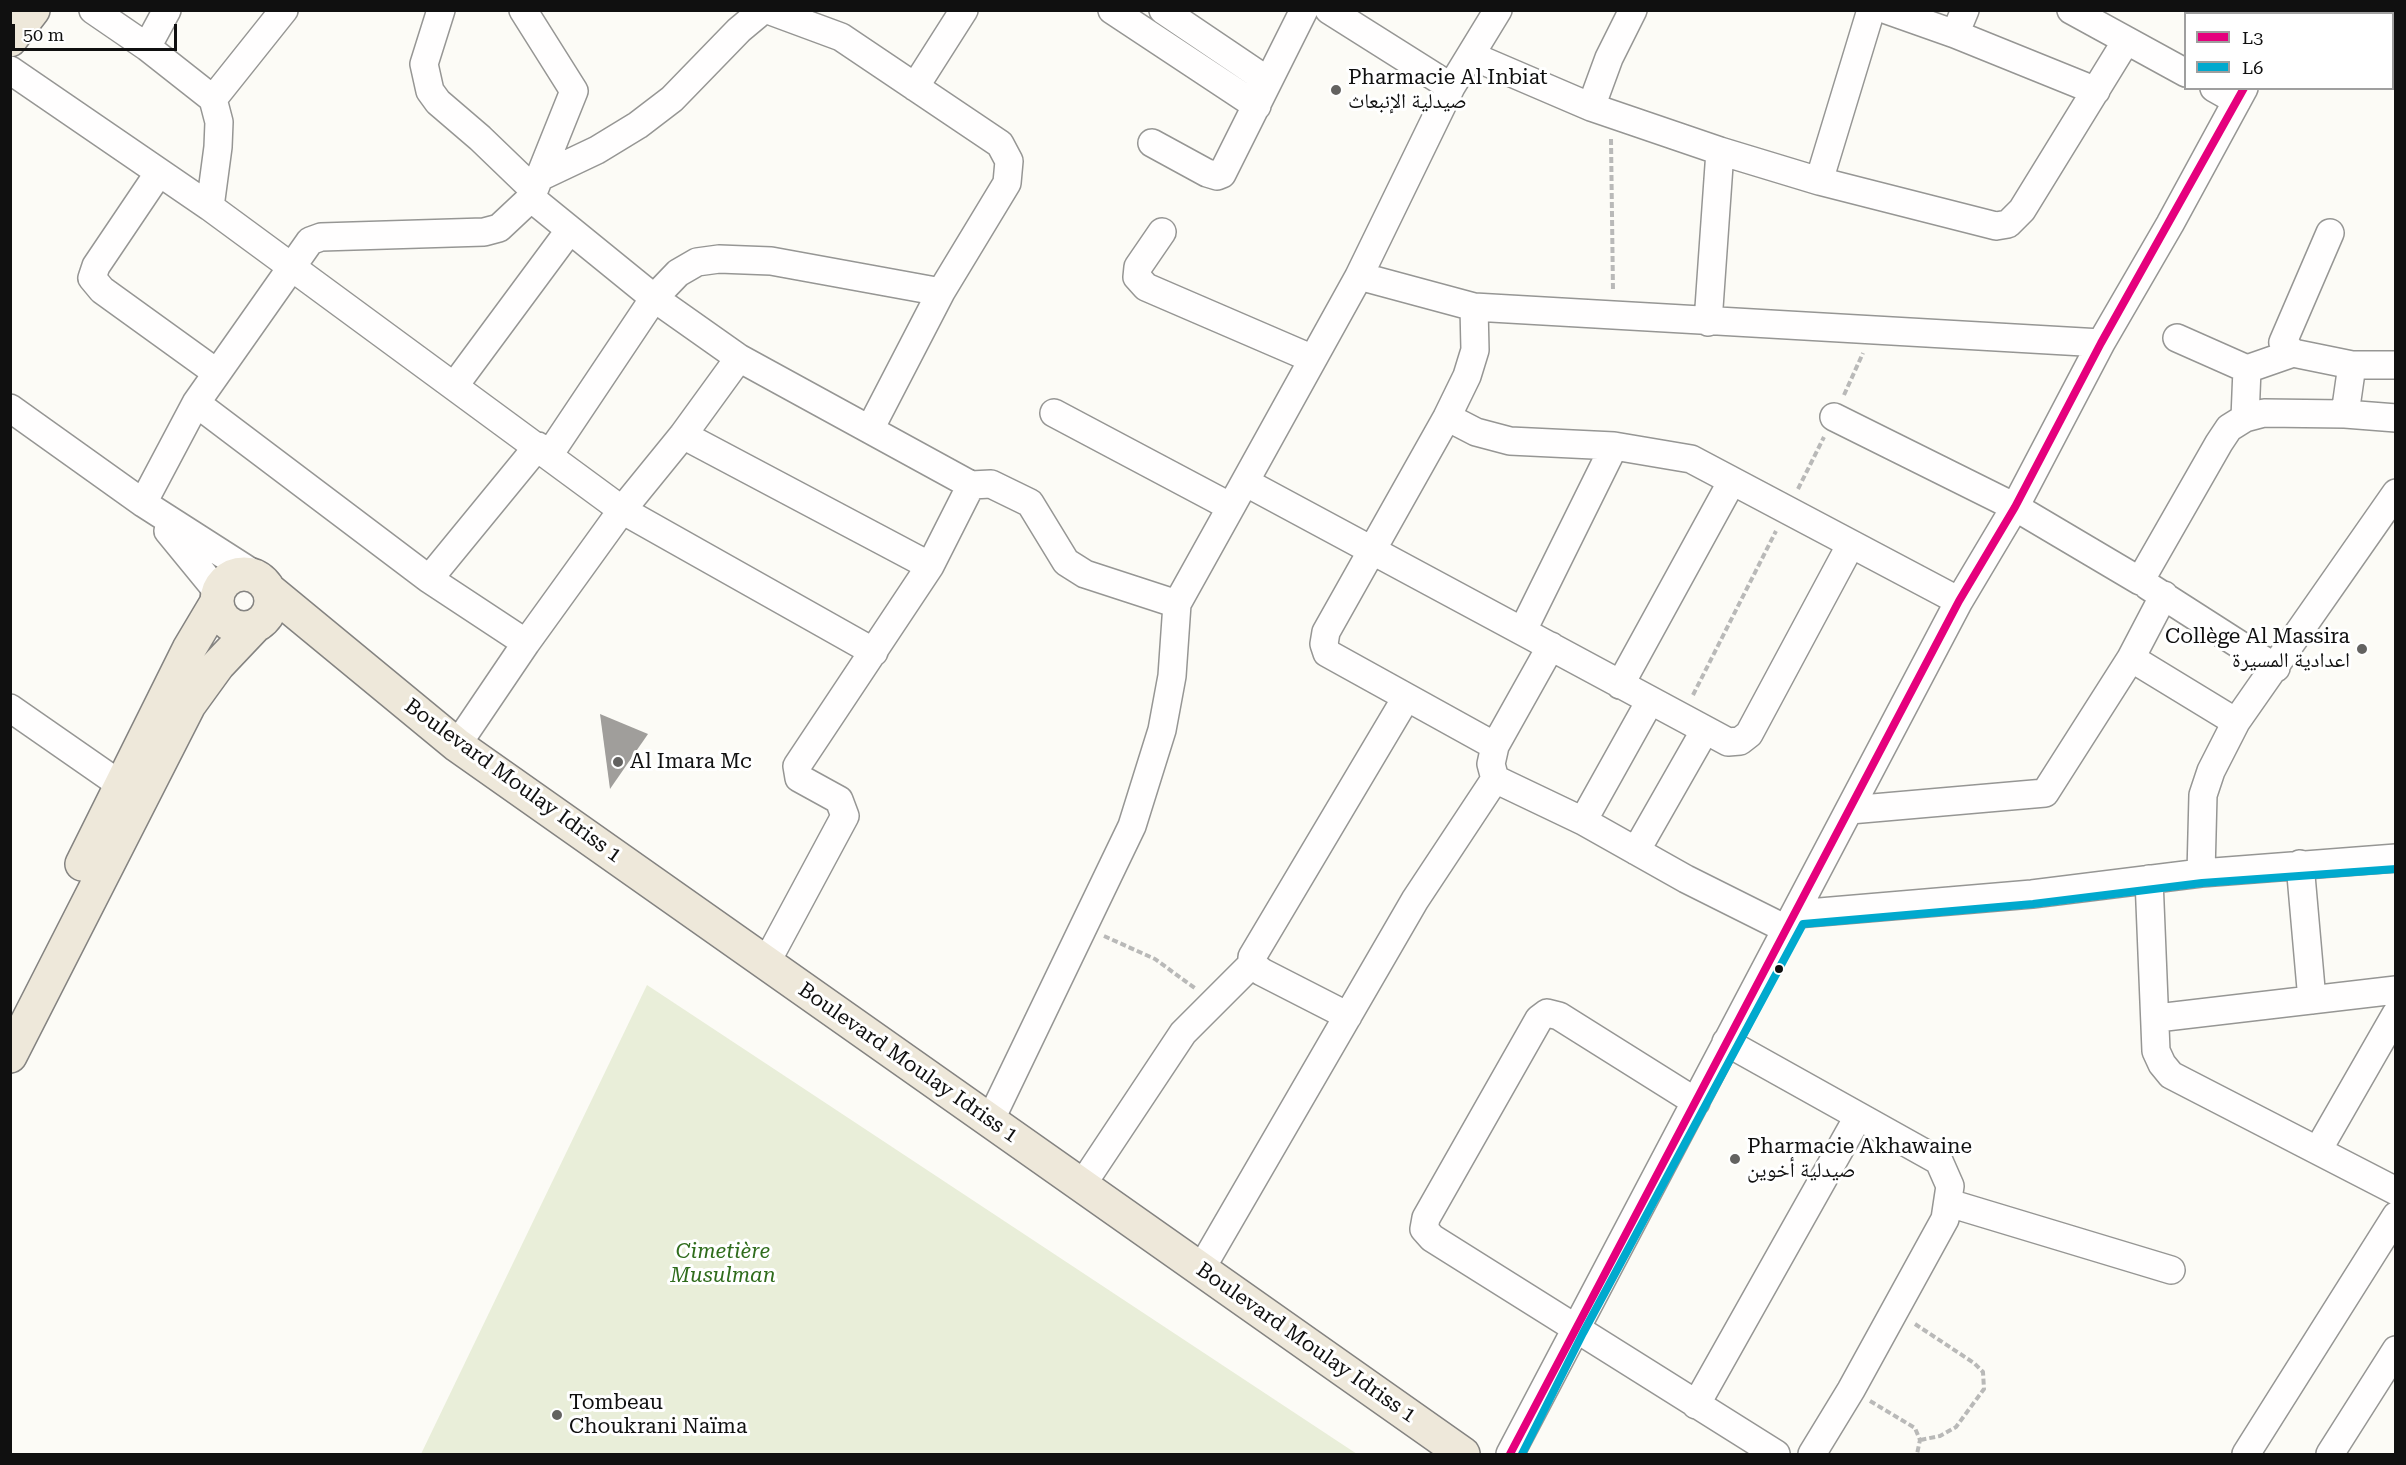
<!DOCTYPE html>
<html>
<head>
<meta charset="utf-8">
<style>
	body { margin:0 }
	#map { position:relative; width:2406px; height:1465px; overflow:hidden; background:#fcfbf6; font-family:"Roboto Serif",serif }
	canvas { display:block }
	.frame { position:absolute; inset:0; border:12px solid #101010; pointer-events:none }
	.legend { position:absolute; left:2184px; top:12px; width:210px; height:78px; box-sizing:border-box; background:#fff; border:2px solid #9f9f9f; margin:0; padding:8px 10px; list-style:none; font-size:18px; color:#101010 }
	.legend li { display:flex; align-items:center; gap:12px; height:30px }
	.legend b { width:30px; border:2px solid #9f9f9f }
	.scale { position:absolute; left:12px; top:24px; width:165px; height:27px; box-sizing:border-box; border:3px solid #101010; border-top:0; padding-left:8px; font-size:18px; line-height:21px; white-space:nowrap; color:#101010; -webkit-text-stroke:4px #fff; paint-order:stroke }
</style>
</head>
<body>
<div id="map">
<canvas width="2406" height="1465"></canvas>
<div class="frame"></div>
<ul class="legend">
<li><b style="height:8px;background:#e5007d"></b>L3</li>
<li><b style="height:8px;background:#00a9ce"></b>L6</li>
</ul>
<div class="scale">50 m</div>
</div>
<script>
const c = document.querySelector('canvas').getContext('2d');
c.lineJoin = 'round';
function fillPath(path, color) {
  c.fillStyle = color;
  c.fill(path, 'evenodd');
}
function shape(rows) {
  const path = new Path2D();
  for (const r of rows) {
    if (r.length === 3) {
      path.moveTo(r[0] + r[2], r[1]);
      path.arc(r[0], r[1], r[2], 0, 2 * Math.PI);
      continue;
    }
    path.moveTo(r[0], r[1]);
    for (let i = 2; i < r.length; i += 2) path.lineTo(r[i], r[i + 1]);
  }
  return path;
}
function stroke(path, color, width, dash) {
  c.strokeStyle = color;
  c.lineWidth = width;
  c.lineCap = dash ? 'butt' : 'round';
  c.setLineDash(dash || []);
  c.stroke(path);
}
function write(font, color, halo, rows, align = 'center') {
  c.font = font + ' "Roboto Serif","Noto Naskh Arabic",serif';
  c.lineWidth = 6;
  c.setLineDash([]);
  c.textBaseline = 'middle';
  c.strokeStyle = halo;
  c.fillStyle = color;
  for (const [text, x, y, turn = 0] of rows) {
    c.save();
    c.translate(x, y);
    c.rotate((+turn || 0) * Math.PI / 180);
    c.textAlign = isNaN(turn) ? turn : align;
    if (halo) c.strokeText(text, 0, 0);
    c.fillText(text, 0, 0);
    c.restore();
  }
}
fillPath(shape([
	[647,985,1357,1454,421,1454]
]), '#e9eed9');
fillPath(shape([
	[600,714,648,734,610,789]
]), '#a09e9b');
const minor = shape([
	[93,10,147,47,213,99,219,122,218,147,210,207],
	[441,10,424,64,430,91,438,102,480,138,534,190],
	[523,10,574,91,531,198,654,298,739,358],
	[768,10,841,37,1000,144,1009,161,1007,183,941,292],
	[1112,10,1257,106],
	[1163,10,1268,81],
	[1329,10,1451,87],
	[1887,10,1955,34,2096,91],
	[2071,10,2186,73],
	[2257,10,2263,14],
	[2285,14,2286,10],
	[1955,34,1965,10],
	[147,47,167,10],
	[1472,56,1591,107,1720,151,1819,181,1996,226,2008,224,2022,210,2126,41],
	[10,70,210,207,622,510,874,652],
	[915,87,964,10],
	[2214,88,2237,101],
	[213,99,284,10],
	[1591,107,1609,58,1633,10],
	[1152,143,1207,173,1217,176,1222,174,1304,10],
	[158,174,96,266,92,278,102,290,217,373],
	[540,177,597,150,638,125,672,99,739,30,763,10],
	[1819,181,1871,10],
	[1162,232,1138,267,1137,277,1146,287,1313,359],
	[2330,233,2283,342,2293,353,2352,365,2396,365],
	[1359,276,1474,307,2101,343],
	[1474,307,1475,350,1467,376,1447,417,1326,632,1324,644,1327,653,1495,746,1491,764,1495,779,1583,821,1686,879,1786,929],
	[1708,322,1720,151],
	[2177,338,2247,369,2293,353],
	[455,385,569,231],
	[196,403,429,579,526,643],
	[10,408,143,503,257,576],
	[1054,413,1231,507,1359,276,1451,87,1498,10],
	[2345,414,2352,365],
	[1447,417,1476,432,1510,441,1614,446,1691,459,1959,601],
	[1834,417,2015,507,2140,581,2219,443,2229,428,2245,418,2264,413,2345,414,2396,418],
	[2245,418,2247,369],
	[683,435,930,566],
	[549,455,654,298,678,273,697,262,719,259,771,261,941,292,870,429],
	[1245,482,1728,742,1740,741,1749,734,1851,544],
	[971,485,991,484,1030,503,1066,562,1085,574,1177,604,1231,507],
	[143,503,196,403,310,241,321,237,484,232,499,228,531,198],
	[168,531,218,592],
	[429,579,538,446],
	[2148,586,2276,668],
	[1523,630,1614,446],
	[2131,658,2236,722],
	[1620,685,1732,481],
	[10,708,138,797],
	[457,745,526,643,622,510,683,435,739,358,971,485,930,566,797,766,799,778,839,800,845,816,766,963],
	[1495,746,1551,646],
	[1850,810,2045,793,2131,658,2164,595],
	[1583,821,1650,701],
	[1636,851,1705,730],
	[2300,864,2312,1000],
	[2201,873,2203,795,2211,771,2236,722,2396,493],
	[2149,879,2156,1051,2162,1064,2171,1075,2396,1191],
	[1796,914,2032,894,2201,873,2396,858],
	[1348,1016,1262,972,1252,964,1252,957,1406,698],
	[2157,1018,2396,990],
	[1726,1042,1939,1161,1950,1186,1945,1219,1851,1390,1812,1454],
	[1696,1102,1559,1016,1547,1013,1539,1019,1426,1218,1424,1229,1432,1238,1776,1454],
	[990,1121,1132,826,1162,730,1172,676,1177,604],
	[2318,1150,2396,1014],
	[1082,1185,1183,1033,1252,964],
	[1949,1203,2171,1270],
	[1201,1269,1415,900,1495,779],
	[1696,1405,1858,1117],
	[1510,1454,1959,601,2015,507,2101,343,2170,224,2244,88],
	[2246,1454,2396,1216],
	[2330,1454,2396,1350]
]);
const major = shape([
	[10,40,33,10],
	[244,601,27],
	[269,590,457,745,1463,1454],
	[82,864,189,649,217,602],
	[10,1056,189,705,218,665,254,627]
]);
stroke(minor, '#969694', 30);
stroke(major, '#848381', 36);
stroke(shape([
	[1611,139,1613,291],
	[1844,395,1863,353],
	[1798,489,1824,437],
	[1693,695,1776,531],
	[1104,936,1155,959,1196,989],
	[1915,1324,1974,1363,1983,1372,1984,1389,1956,1427,1940,1436,1920,1440],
	[1870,1401,1915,1428,1920,1440,1917,1454]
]), '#b9b9b8', 4, [6, 3]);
stroke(minor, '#fffefe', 27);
stroke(major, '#eee8da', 33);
stroke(shape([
	[1510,1454,1959,601,2015,507,2101,343,2244,88]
]), '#e5007d', 8);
stroke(shape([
	[1522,1454,1583,1333,1803,924,2033,904,2202,883,2396,869]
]), '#00a9ce', 8);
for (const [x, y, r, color] of [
	[1336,90,6,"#636260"],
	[2362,649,6,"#636260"],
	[618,762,6,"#636260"],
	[1779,969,5,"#101010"],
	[1735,1159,6,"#636260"],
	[557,1415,6,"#636260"]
]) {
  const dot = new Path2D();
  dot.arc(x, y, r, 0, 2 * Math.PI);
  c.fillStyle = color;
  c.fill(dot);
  stroke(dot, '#fff', 2);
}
write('21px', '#101010', '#fff', [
	["Pharmacie Al Inbiat",1348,78],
	["صيدلية الإنبعاث",1348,102],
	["Collège Al Massira",2350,637,"right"],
	["اعدادية المسيرة",2350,661,"right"],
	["Al Imara Mc",630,762],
	["Pharmacie Akhawaine",1747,1147],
	["صيدلية أخوين",1747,1171],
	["Tombeau",569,1403],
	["Choukrani Naïma",569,1427]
], 'left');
write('21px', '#101010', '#fff', [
	["Boulevard Moulay Idriss 1",513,781,36],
	["Boulevard Moulay Idriss 1",908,1063,35],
	["Boulevard Moulay Idriss 1",1306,1343,35]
]);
write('italic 21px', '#2f6c1c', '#fff', [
	["Cimetière",723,1252],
	["Musulman",723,1276]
]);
</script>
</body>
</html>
